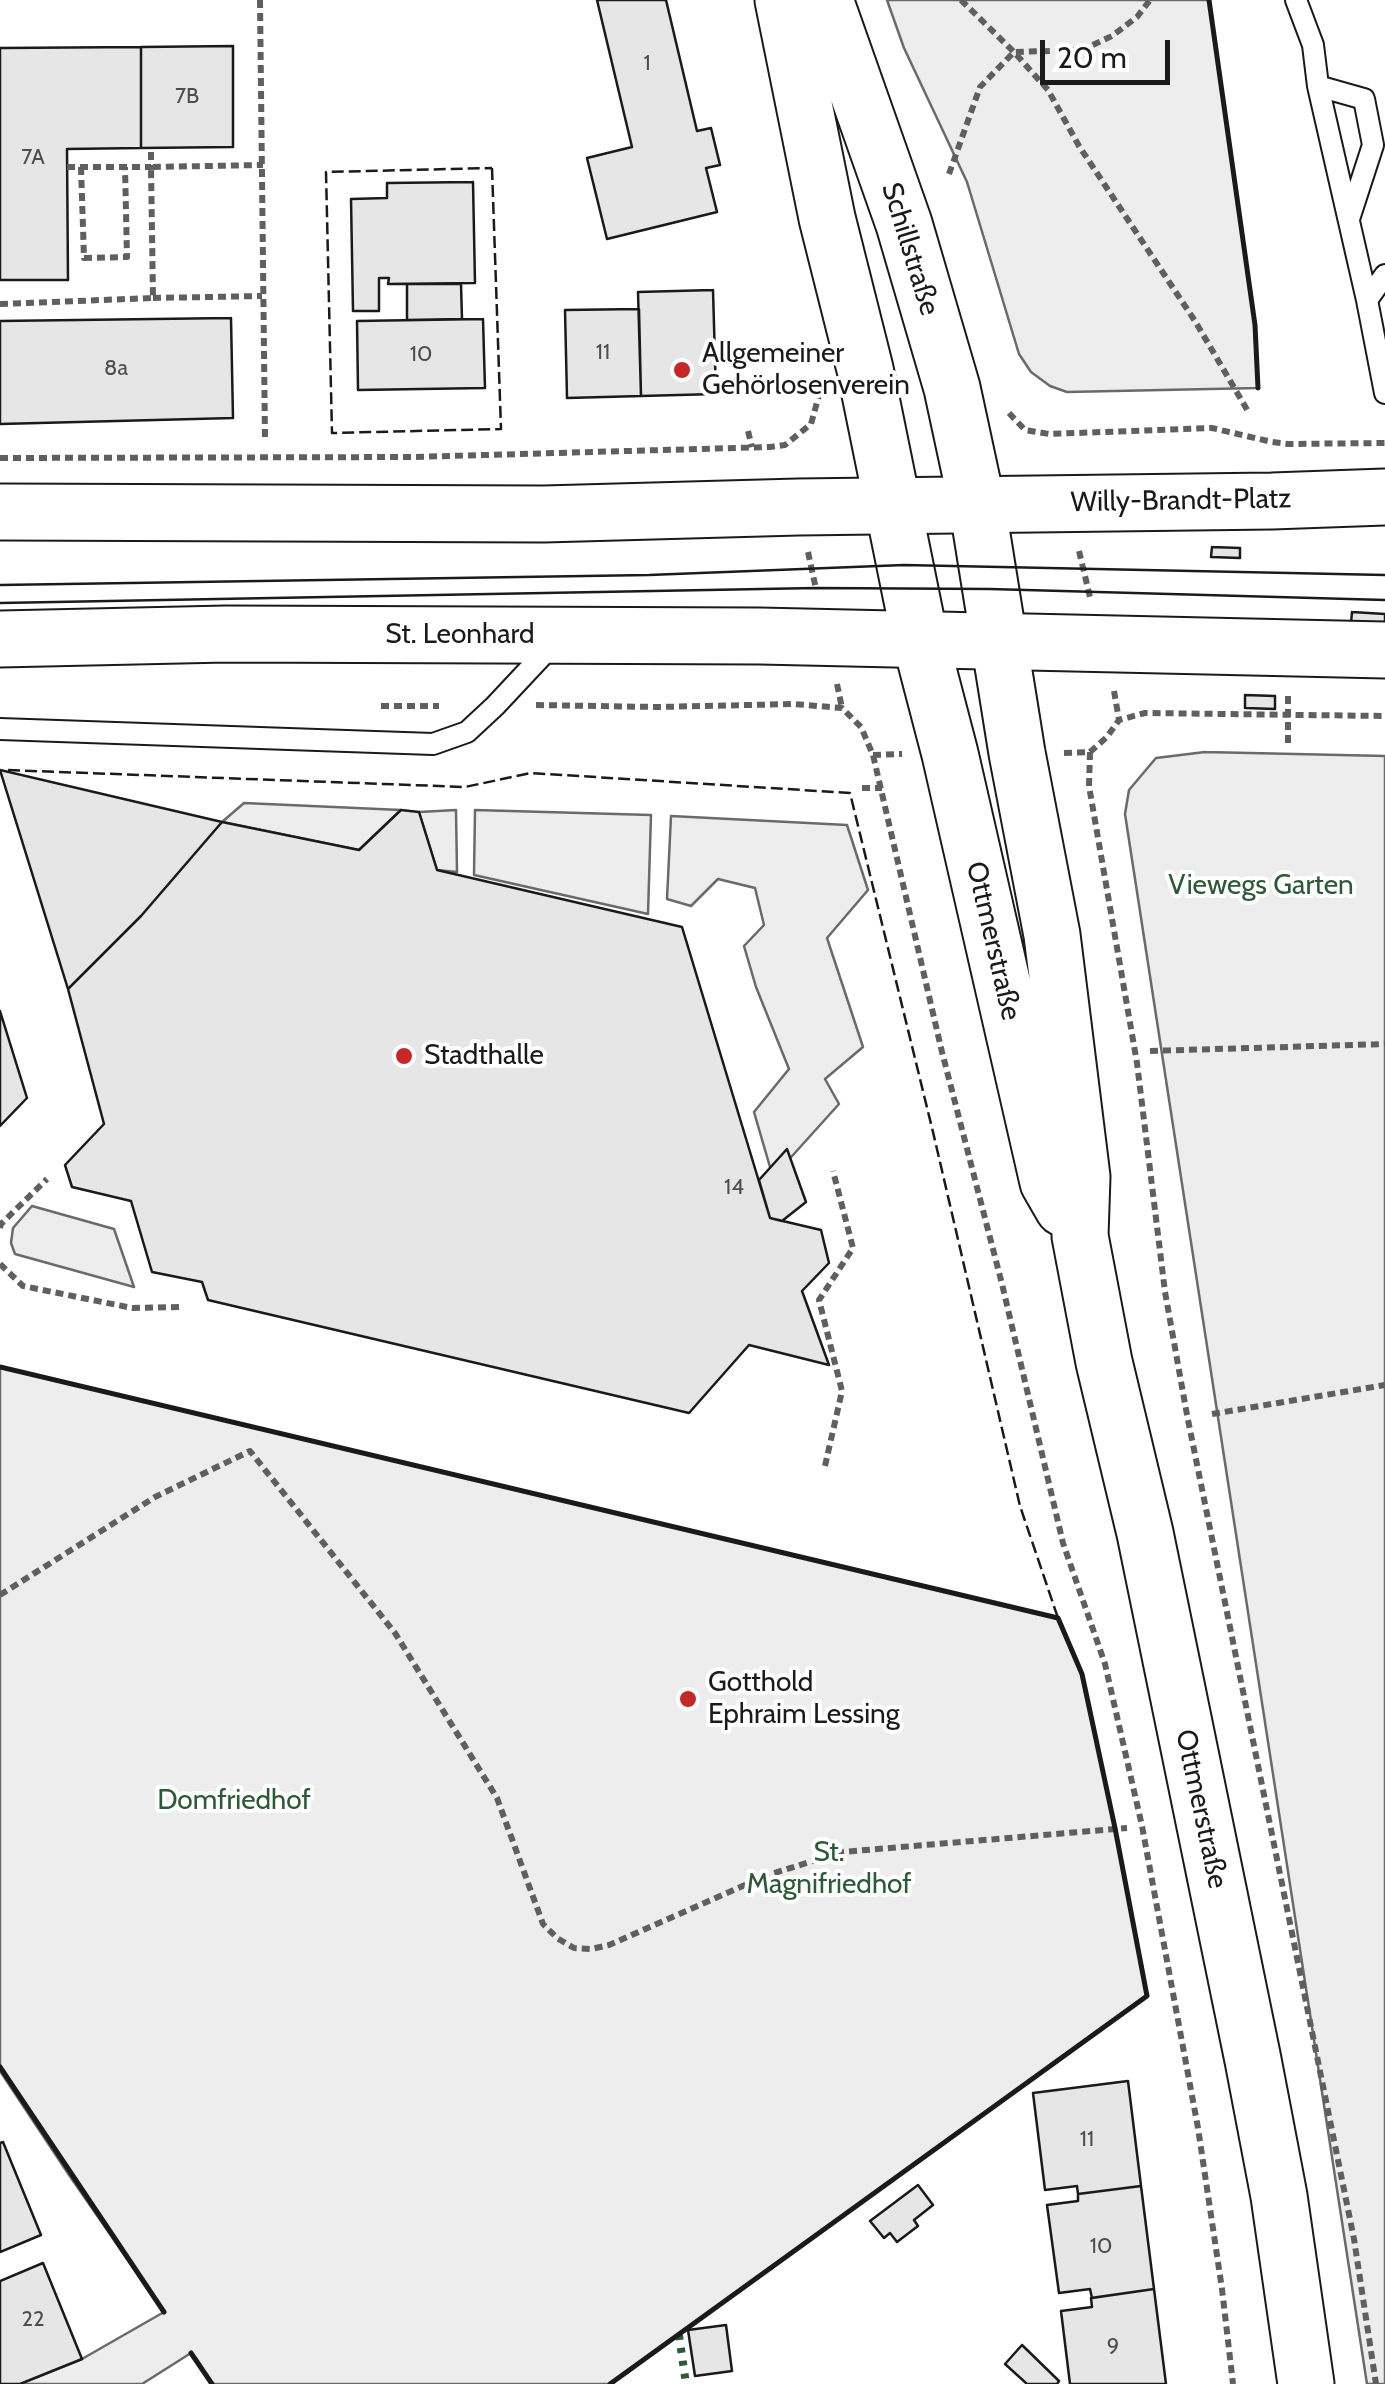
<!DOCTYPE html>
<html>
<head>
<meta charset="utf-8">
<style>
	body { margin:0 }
	#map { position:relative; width:1385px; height:2384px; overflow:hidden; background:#fff; font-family:Cabin,sans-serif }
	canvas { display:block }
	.scale { position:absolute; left:1040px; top:40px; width:130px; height:45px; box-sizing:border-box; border:5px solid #1a1a1a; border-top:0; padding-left:12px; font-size:30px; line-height:35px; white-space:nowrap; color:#1a1a1a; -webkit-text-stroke:8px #fff; paint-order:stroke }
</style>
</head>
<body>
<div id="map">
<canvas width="1385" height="2384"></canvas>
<div class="scale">20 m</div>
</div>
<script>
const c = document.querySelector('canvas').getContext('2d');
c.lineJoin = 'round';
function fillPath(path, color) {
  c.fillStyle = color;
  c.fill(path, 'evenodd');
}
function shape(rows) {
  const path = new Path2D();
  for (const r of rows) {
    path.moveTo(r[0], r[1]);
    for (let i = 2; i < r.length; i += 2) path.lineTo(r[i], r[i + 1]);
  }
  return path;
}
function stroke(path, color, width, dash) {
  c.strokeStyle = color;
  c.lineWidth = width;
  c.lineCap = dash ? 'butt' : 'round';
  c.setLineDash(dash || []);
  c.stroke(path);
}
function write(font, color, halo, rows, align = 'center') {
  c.font = font + ' Cabin,sans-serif';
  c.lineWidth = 8;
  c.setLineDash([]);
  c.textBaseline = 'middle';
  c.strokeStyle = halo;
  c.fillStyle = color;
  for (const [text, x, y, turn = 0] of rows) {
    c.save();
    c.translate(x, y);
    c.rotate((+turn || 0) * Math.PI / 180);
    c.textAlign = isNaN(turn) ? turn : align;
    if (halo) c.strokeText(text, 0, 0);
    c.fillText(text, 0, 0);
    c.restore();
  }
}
const green = shape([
	[887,0,1209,0,1255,325,1258,388,1067,392,1050,386,1031,372,1019,354,967,182,904,48,887,0],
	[1205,752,1385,756,1385,2384,1367,2384,1125,814,1129,790,1156,758,1205,752],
	[244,803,401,810,359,850,222,822,244,803],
	[456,810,457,872,437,870,419,812,456,810],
	[475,810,651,815,648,914,474,875,475,810],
	[671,816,847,825,868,890,827,938,863,1047,825,1079,839,1104,775,1175,770,1167,754,1112,789,1069,756,987,744,946,764,925,755,888,718,879,691,906,667,899,671,816],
	[32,1206,114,1229,134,1287,15,1254,11,1243,13,1228,32,1206],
	[0,1367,1058,1618,1081,1674,1115,1828,1147,1995,610,2384,212,2384,191,2353,142,2384,20,2384,82,2359,164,2312,69,2175,0,2071,0,1367]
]);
fillPath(green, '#ededed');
stroke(green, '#6a6a6a', 2.5);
const building = shape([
	[597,0,666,0,697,131,711,128,720,165,706,168,717,212,607,239,587,158,632,147,597,0],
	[233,46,233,147,141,148,141,47,233,46],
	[141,47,141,148,67,149,68,280,0,280,0,48,141,47],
	[473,182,475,283,388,284,389,278,379,278,379,311,353,311,351,199,387,198,387,183,473,182],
	[407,284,461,284,462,319,407,320,407,284],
	[713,290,716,394,641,396,638,292,713,290],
	[639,309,641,396,567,398,565,310,639,309],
	[231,318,233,418,0,424,0,321,231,318],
	[483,319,485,388,358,390,357,321,483,319],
	[1212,547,1240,548,1240,558,1211,557,1212,547],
	[1352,612,1385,614,1385,625,1351,623,1352,612],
	[1245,695,1275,696,1275,709,1245,708,1245,695],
	[0,770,222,822,141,916,68,989,0,770],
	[401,810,419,812,437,870,682,927,770,1218,821,1230,829,1263,802,1291,829,1365,749,1345,689,1413,208,1300,202,1282,152,1272,131,1201,72,1187,65,1165,104,1124,68,989,141,916,222,822,359,850,401,810],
	[0,1011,27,1098,0,1126,0,1011],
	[787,1149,806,1202,782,1221,770,1218,759,1180,787,1149],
	[1128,2081,1141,2186,1078,2194,1077,2186,1045,2190,1033,2093,1128,2081],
	[3,2142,41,2235,0,2252,0,2143,3,2142],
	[918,2185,933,2205,914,2220,918,2226,897,2242,890,2233,884,2238,870,2221,918,2185],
	[1141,2186,1154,2289,1092,2298,1090,2289,1059,2293,1047,2205,1078,2201,1078,2194,1141,2186],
	[43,2263,82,2359,20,2384,0,2384,0,2281,43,2263],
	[1154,2289,1166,2384,1070,2384,1061,2311,1092,2307,1091,2298,1154,2289],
	[726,2325,732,2371,695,2376,688,2330,726,2325],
	[1022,2345,1059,2381,1057,2384,1027,2384,1005,2364,1022,2345]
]);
fillPath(building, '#e6e6e6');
stroke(building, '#1a1a1a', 2.5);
const lane = shape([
	[1296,0,1313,45,1318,86,1367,300,1385,393],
	[1318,86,1364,99,1373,145,1349,219],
	[1367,300,1385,275],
	[0,729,433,744,467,732,495,706,554,643]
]);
const secondary = shape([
	[783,0,827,218,865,369,920,639,950,754,1048,1182,1063,1208],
	[825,0,904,224,952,388,977,504,1017,753,1052,935,1082,1177,1080,1236,1104,1362,1145,1533,1253,2060,1279,2196,1306,2384]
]);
const primary = shape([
	[0,512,544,514,798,507,1272,501,1385,497],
	[0,639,226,634,760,636,1385,650]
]);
stroke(lane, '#1a1a1a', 24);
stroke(secondary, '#1a1a1a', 59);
stroke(primary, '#1a1a1a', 59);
stroke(shape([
	[260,0,265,439],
	[961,0,1014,52,1048,90,1079,146,1195,321,1249,413],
	[67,167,151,167,151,148],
	[81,167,84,258,127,257,125,167],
	[949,174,980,87,1014,52,1082,50,1112,36,1137,17,1150,0],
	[153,298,262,296],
	[0,304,153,298,151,167,263,165],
	[1009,413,1025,430,1049,434,1212,428,1272,442,1288,444,1385,443],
	[748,431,752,447],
	[0,458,414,457,770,447,785,445,811,424,819,395],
	[1079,551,1090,597],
	[808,552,816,589],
	[837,684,842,708],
	[1114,691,1119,720],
	[536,705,657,707,794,704,842,708,861,727,873,755,942,1052,1002,1284,1063,1543,1105,1664,1142,1826,1198,2128,1222,2289,1233,2384],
	[381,706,439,706],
	[1288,743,1288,695],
	[1090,752,1089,786,1137,1063,1165,1292,1187,1415,1354,2239,1376,2384],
	[1064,753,1090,752,1107,737,1119,720,1145,713,1385,716],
	[873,755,902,754],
	[862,788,882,788],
	[1150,1051,1385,1044],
	[0,1228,1,1224,47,1179],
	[0,1264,23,1286,132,1308,182,1307],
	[1212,1414,1385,1385],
	[825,1466,842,1391,819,1300,853,1248,833,1171],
	[0,1595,155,1497,250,1451,395,1633,497,1798,543,1924,557,1938,574,1948,591,1949,609,1945,768,1875,842,1852,1127,1828]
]), '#5f5f5f', 6, [8, 5]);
stroke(lane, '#fff', 20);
stroke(secondary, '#fff', 55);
stroke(primary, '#fff', 55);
stroke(shape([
	[0,585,649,575,904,565,1385,575],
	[0,603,816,588,990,589,1385,600]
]), '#1a1a1a', 2.5);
stroke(shape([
	[679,2335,686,2384]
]), '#2b5a34', 8, [5, 8]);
stroke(shape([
	[492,168,501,429,332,433,326,172,492,168],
	[0,1367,1058,1618,1020,1506,933,1132,850,793,531,773,465,787,6,770]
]), '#1a1a1a', 2.5, [12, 5]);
stroke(shape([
	[1209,0,1255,325,1258,388],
	[0,1367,1058,1618,1082,1674,1115,1828,1147,1996,610,2384],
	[0,2067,164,2312],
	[191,2353,212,2384]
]), '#1a1a1a', 5);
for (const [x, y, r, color] of [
	[682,370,10,"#c62828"],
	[404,1056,10,"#c62828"],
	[688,1699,10,"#c62828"]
]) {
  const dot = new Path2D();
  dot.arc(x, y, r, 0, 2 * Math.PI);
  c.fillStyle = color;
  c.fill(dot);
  stroke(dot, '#fff', 4);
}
write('22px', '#4d4d4d', null, [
	["1",647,64],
	["7B",187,97],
	["7A",33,158],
	["11",603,353],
	["10",421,355],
	["8a",116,369],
	["14",734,1188],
	["11",1087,2140],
	["10",1101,2247],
	["22",33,2320],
	["9",1113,2347]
]);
write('28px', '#1a1a1a', '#fff', [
	["Schillstraße",910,249,73],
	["Willy-Brandt-Platz",1181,501,-1],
	["St. Leonhard",460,635],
	["Ottmerstraße",993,941,77],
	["Ottmerstraße",1201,1809,78]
]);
write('28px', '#1a1a1a', '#fff', [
	["Allgemeiner",702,354],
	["Gehörlosenverein",702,386],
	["Stadthalle",424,1056],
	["Gotthold",708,1683],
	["Ephraim Lessing",708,1715]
], 'left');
write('28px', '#2b5a34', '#fff', [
	["Viewegs Garten",1261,886],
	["Domfriedhof",234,1801],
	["St.",829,1853],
	["Magnifriedhof",829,1885]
]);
</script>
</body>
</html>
